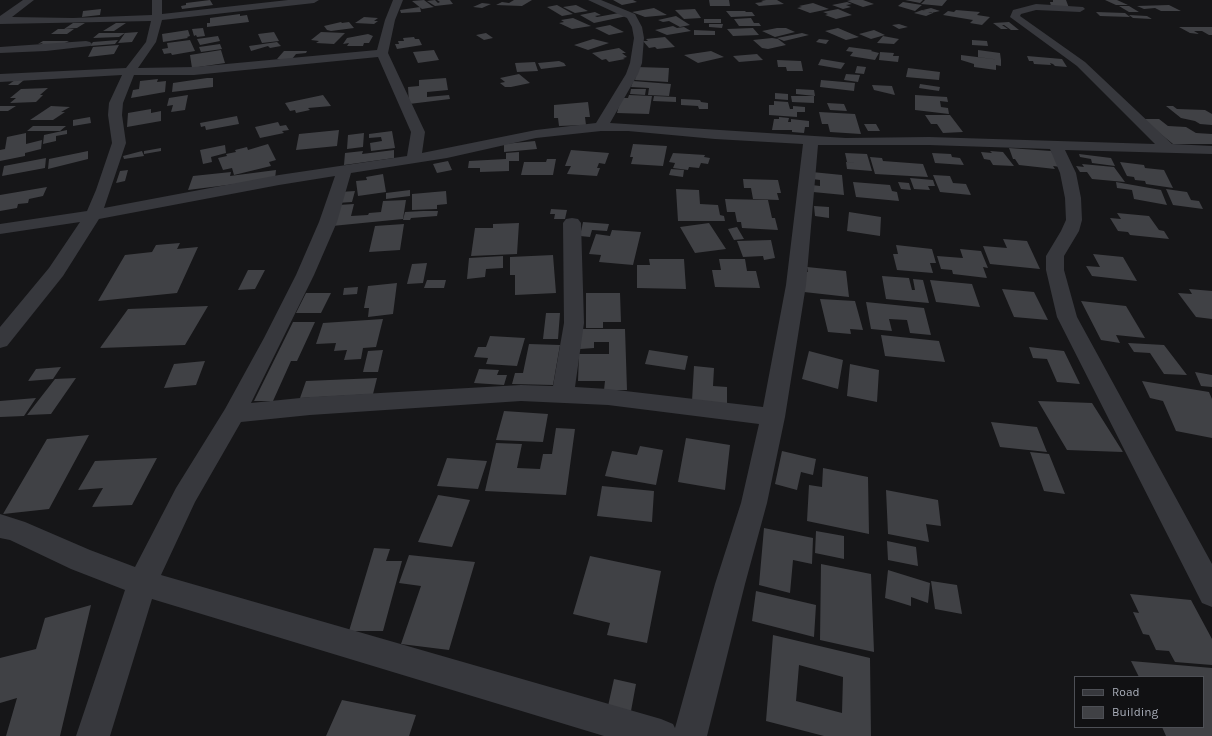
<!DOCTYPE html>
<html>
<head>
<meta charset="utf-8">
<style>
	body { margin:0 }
	#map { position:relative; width:1212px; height:736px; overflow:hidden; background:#161618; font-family:Karla,sans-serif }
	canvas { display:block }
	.legend { position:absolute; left:1074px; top:676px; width:130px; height:52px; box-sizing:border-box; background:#111113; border:1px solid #4d4f55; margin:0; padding:5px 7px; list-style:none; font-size:12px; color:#a8adb8 }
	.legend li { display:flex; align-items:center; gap:8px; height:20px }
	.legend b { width:20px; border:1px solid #4d4f55 }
</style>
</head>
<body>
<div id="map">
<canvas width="1212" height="736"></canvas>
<ul class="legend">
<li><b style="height:5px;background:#37383d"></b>Road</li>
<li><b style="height:11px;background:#404145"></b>Building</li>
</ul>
</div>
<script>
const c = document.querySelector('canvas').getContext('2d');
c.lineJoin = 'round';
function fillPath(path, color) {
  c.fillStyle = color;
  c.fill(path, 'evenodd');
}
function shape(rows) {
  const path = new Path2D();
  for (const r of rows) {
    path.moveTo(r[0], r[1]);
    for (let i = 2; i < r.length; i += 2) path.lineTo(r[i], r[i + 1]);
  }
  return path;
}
fillPath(shape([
	[210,0,213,5,182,9,181,6,186,5,186,3],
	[424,0,432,6,434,7,422,9,412,1],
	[435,0,438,3,440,2,437,0,450,0,453,4,435,6,427,1],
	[514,0,532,0,522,6,496,5,502,2,509,3],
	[613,0,633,0,637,2,622,5],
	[709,0,729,0,730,6,710,6],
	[766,0,777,0,784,4,759,6,755,3,763,2,761,1],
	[851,0,863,0,874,4,863,7,847,1],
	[905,0,923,0,920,3],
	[925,0,947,0,942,6,921,4],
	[1053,0,1066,0,1069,8,1051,6,1050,2,1053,2],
	[1105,0,1117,0,1128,5,1116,5],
	[847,2,852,4,846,5,851,7,843,9,832,5],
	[903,2,922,5,915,11,898,6],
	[482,3,491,4,482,8,473,7],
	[813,3,829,9,810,13,797,8,802,7,799,6],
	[557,5,573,14,562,16,547,7],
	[576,5,588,11,575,13,563,7],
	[1169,5,1181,11,1161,11,1155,8,1144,9,1137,6],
	[1119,6,1129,6,1139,12,1129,12],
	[420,7,421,12,401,13,400,10],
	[654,8,667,15,645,17,632,12],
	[931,8,940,11,931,13,923,10],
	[101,9,100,15,82,17,83,11],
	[695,9,701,18,684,19,675,10],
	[838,9,852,15,836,19,825,15,828,14,823,12],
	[922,10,933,13,926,16,914,13],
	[956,10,980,12,977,15,990,17,982,25,970,23,973,20,943,15,948,11,954,12],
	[726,11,745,11,746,12,752,12,755,16,731,17],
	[595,12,601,15,595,16,597,17,619,13,627,16,594,23,580,15],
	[1096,12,1125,13,1130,17,1100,16],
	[240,14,240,16,247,15,249,22,207,27,207,23,210,23,210,18],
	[1129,15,1147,16,1152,19,1133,18],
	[676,16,690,25,680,27,669,21,663,22,658,20],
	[364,17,378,18,374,21,378,21,374,24,355,23],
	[573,18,591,26,572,29,559,23,564,22,561,20],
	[751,18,754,23,759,23,761,26,739,26,734,19],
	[704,19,721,19,721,23,704,23],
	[341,22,342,23,349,22,354,28,331,31,327,30,324,26],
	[1009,22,1019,30,1011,30,1004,25,1002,25,1008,29,1001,29,993,23],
	[73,23,85,23,77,28,64,29],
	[116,23,126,23,114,31,103,31],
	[709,24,723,24,722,28,709,27],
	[899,24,908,27,899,29,892,25],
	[610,25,624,32,609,35,595,28],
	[673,26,677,28,684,27,691,31,667,35,655,30],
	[1179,27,1212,27,1212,35,1209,35,1202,31,1194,31,1199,34,1190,33],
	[203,28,205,36,197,37,196,35,194,36,192,29],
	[753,28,759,35,733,36,727,29],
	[777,28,786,28,795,32,775,37,762,31],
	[838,28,859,37,846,40,825,31],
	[58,29,74,29,67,34,51,34],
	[188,30,190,36,187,37,188,38,163,42,162,34],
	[694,30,715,31,715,35,694,35],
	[874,30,885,35,871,39,859,34],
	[138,32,132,42,118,43,125,33],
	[274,32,279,41,262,43,258,34],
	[321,32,345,33,334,44,316,43,319,41,311,40],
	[99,33,125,33,119,37,93,38],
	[486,33,493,38,484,40,476,35],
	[802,33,809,35,784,41,777,38],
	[368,34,373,36,369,43,364,43,363,46,347,46,349,43,343,44,347,38],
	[218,36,220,41,200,45,197,39],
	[883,36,899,39,894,44,877,43],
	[414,37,415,39,419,39,422,45,397,49,395,44,399,44,398,41,404,41,403,38],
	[665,37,675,47,657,49,655,47,649,48,643,41,648,41,646,39],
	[772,38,778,39,786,45,768,49,762,48,753,40],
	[593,39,609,43,588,50,574,45],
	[819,39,829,40,826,44,816,42],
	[118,40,115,44,90,46,93,42],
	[190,40,195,51,172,55,171,53,164,54,162,49,168,48,167,43],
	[972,40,987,41,988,46,972,45],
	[43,41,69,41,65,43,37,47,43,43,38,44],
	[277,42,281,46,270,48,268,46,251,51,249,46],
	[220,44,222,49,201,52,199,47],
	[119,45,114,54,88,57,93,47],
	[849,47,872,50,871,51,879,53,875,60,850,56,853,52,846,51],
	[619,48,626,53,622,53,627,57,623,58,625,59,609,62,606,59,602,60,592,53],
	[221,50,225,63,192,68,190,55],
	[434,50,439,60,418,63,413,52],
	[978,50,1000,53,1001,60,978,57],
	[284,51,307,51,306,53,296,54,292,59,277,59],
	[711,51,724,57,698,63,684,55],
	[880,52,894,53,893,56,899,56,898,62,879,60],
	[757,54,763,60,739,62,733,56],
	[961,55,1001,60,1001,66,996,65,996,70,974,67,974,64,961,60],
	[1027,56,1062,59,1067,67,1055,66,1053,64,1050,63,1051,65,1034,64,1033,61,1029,61],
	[821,59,845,63,841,69,818,65],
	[777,60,801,61,803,71,787,71,786,67,778,67],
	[559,61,564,63,566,66,541,69,538,63],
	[535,62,538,71,517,72,515,63],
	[857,66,866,67,864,74,855,73],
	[637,67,669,68,668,82,635,80],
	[908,68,940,72,939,80,906,77],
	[519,74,530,83,511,87,505,87,500,83,505,82,500,78],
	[846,74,860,75,858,82,844,80],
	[207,78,213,78,213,87,172,92,173,83],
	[446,78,448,90,427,92,427,97,449,95,450,99,409,104,408,87,419,86,419,80],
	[158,79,157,82,166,81,165,92,131,98,133,90,139,89,140,81],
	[15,80,24,80,18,85,8,85],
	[821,80,855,83,854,91,820,87],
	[633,81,671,84,669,96,648,95,649,88,631,87],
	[920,84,940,87,939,91,919,88],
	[872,85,892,86,895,95,874,90],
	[48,88,40,95,43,95,36,102,10,103,16,98,10,98,21,89],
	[631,89,646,89,645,95,630,94],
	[796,89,814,90,815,96,796,94],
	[775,93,788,94,788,100,775,99],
	[188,95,185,110,171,112,173,105,167,106,169,98],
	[323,95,331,106,308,108,310,110,296,113,295,110,290,111,285,103],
	[629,95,652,96,649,114,617,113,621,98,628,98],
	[915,95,947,97,948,102,940,101,941,107,948,108,949,114,915,110],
	[654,96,676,97,676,102,653,101],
	[791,96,814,96,814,103,792,102],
	[681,99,700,100,701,102,708,103,708,109,699,109,698,106,681,105],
	[774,101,788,102,790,109,793,109,793,106,805,107,805,112,797,112,797,117,769,115,769,105,774,105],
	[588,102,590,117,585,117,586,125,559,126,558,118,554,118,554,105],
	[827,103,844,104,847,111,830,110],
	[0,106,16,106,8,111,0,111],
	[51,106,70,107,61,112,65,112,53,120,30,120],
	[1166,106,1173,106,1177,109,1205,110,1212,114,1212,125,1200,124,1195,121,1181,118],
	[151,109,151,113,161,111,161,121,127,127,128,113],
	[819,112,855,114,861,134,830,132,828,124,822,124],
	[925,115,950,115,963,132,943,133,937,124,931,124],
	[237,116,239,124,206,130,205,126,201,127,200,123],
	[90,117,91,123,73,126,73,120],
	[779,117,789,118,788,122,791,122,791,119,809,121,809,127,805,127,804,133,792,132,792,130,772,130,774,119,779,119],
	[1142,119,1159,119,1168,126,1186,127,1196,133,1212,134,1212,144,1173,144],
	[278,122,280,126,286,125,289,130,282,131,284,133,260,138,255,127],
	[864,124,876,124,880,131,868,131],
	[33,126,66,126,60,131,27,131],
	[67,130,67,134,56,136,56,141,43,144,44,135],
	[339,130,337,146,296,150,299,134],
	[392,131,395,148,371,151,370,143,382,141,381,137,369,138,369,134],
	[26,133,26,144,42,140,41,149,25,153,25,156,0,161,0,150,5,149,7,137],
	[364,133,363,147,347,149,348,135],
	[535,141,537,149,504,152,504,144],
	[268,144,276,160,269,162,271,166,234,175,232,168,223,170,218,158,227,156,226,154,236,152,235,150,247,147,248,150],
	[633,144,667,146,663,166,631,164,633,157,630,157],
	[225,145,226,153,211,157,212,162,203,164,200,150],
	[161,148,161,151,144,154,144,151],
	[1009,148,1051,151,1061,167,1053,166,1055,169,1019,165,1015,159,1013,159],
	[394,150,394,158,344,165,345,153,363,151,362,154],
	[571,150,609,153,605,164,599,163,597,168,600,168,597,176,567,174,571,166,565,166],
	[88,151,88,159,48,169,49,159],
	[142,151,144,156,124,159,123,156],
	[990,151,1003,152,1014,166,993,165,990,160,984,159,981,152,992,153],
	[519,152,519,161,509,161,509,171,480,172,480,168,468,168,469,161,506,159,506,153],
	[673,153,705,155,704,157,710,158,708,164,701,163,699,168,689,167,688,170,673,168,675,163,669,162],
	[845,153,867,154,872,171,847,169,846,162,859,163,847,162],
	[932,153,951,154,952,157,960,158,964,165,935,163],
	[1079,154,1111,158,1115,166,1092,163,1091,159,1080,157],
	[870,157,882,158,883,161,923,164,928,177,875,174],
	[46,158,45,168,2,176,4,166],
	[547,159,556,159,553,175,521,175,524,162,546,162],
	[448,161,452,170,437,173,433,164],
	[1120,162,1144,165,1145,168,1164,170,1173,188,1146,184,1145,181,1135,180,1134,177,1127,176],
	[1082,164,1114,167,1125,182,1092,179,1087,172,1080,172,1076,166,1084,167],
	[671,169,684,170,683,177,669,175],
	[128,170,125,181,116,183,120,171],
	[276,170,275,179,188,190,193,176,231,172,230,176],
	[812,172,842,175,844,195,813,192,812,185,820,186,820,180,812,179],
	[383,174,386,192,358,196,356,181,367,180,366,177],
	[933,175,950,176,953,183,966,184,971,195,940,192],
	[910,178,933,180,935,186,928,186,930,190,914,189],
	[743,179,778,180,781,193,777,193,779,200,753,199,751,188,744,188],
	[853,182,890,185,892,191,897,192,899,201,856,197],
	[898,182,909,183,911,190,901,189],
	[1116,182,1161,190,1167,205,1134,199,1132,190,1117,188],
	[47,187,43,196,29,199,28,203,18,204,17,208,0,211,0,195],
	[676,189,699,190,700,204,718,205,720,215,724,216,725,221,678,221],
	[1166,189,1187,192,1191,200,1199,201,1203,209,1173,205],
	[410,190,410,196,386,199,386,193],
	[355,191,352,202,337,203,340,192],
	[446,191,447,204,437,205,437,209,412,210,412,194],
	[725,199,768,200,772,218,775,218,778,230,742,228,741,222,737,222,735,212,727,212],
	[406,200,403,219,332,226,338,205,354,204,351,216,368,215,369,213,381,212,383,201],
	[814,206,829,207,829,218,815,216],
	[551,209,567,210,565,219,554,219,555,214,550,214],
	[423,211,438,211,437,216,411,218,410,220,403,220,405,212],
	[849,212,881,217,880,236,847,231],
	[1117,213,1149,216,1159,230,1164,231,1169,239,1130,235,1128,232,1118,231,1110,218,1121,219],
	[583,222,609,224,607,231,592,230,590,237,580,236],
	[519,223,517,254,471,256,475,228,493,228,493,224],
	[709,223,726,249,695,253,680,227],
	[404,224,400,250,369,252,375,226],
	[737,227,744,239,734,240,728,229],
	[612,230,641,232,633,265,599,262,601,255,589,254,596,234,610,236],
	[1003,239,1027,241,1040,269,990,264,983,246,1007,248],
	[771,240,775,258,764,260,763,256,743,257,737,241],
	[180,243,177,249,198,247,177,293,98,301,125,255,152,252,156,245],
	[896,245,932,249,936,263,930,263,933,273,897,270,893,254,898,254],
	[960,249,981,251,988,268,983,267,987,278,953,274,952,270,941,269,937,256,963,258],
	[1093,254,1123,257,1137,281,1092,276,1086,266,1100,267],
	[553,255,556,293,515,295,515,275,510,275,510,257],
	[503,256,503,268,486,269,485,277,467,279,469,258],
	[649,259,684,259,686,289,637,288,637,265,650,265],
	[719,259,745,259,747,271,756,271,760,288,715,287,712,270,721,270],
	[427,263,423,283,407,284,412,264],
	[807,267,846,271,849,297,804,292,803,271,808,272],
	[248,270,265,270,255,289,238,290],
	[882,276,909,278,912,290,915,290,913,279,923,280,929,303,886,299],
	[427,280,446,280,444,288,424,288],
	[930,280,972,284,980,307,936,302],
	[397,283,393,314,368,317,369,308,364,308,368,286],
	[358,287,357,294,343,295,344,288],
	[1002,289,1034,292,1048,320,1014,317],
	[1189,289,1212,291,1212,319,1196,317,1178,293,1192,294],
	[306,293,331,293,321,313,296,313],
	[586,293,620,293,621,322,603,322,603,328,586,328],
	[820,299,855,301,863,330,850,329,851,334,828,332],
	[1081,301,1126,306,1145,338,1116,335,1120,343,1101,340],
	[866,302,924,308,931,335,910,333,907,320,889,319,892,331,871,329],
	[208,306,185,345,100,348,128,309],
	[546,313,560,313,558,339,543,339],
	[383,319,376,347,363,348,361,359,344,360,347,350,334,351,336,343,316,344,323,323],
	[293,322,315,322,297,361,291,361,273,401,254,401],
	[581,329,625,329,627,390,604,390,605,381,578,381,579,354,609,354,609,342,594,342,594,348,580,349],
	[881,335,939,341,945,362,885,356],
	[490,336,525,338,517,366,486,364,488,358,474,357,478,347,486,347],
	[1128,343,1164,345,1187,375,1164,374,1150,353,1134,352],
	[529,344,560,345,553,385,512,384,515,373,523,373],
	[1029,347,1064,351,1080,384,1057,382,1047,359,1033,358],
	[383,350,378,372,363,372,368,351],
	[649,350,688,356,685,370,645,364],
	[809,351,843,360,838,389,802,379],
	[205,361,196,385,164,388,174,364],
	[850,364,879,370,877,402,847,396],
	[694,366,714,368,713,386,727,387,727,404,692,401],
	[61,367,53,379,28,381,36,369],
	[479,369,499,370,497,375,507,375,504,385,474,383],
	[1195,372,1212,375,1212,387,1201,386],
	[76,378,51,414,27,415,55,379],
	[377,378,373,394,300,398,306,381],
	[1142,381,1209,392,1212,399,1212,438,1176,431,1163,401,1150,398],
	[36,398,24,416,0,417,0,401],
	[1038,401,1092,403,1123,452,1067,450],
	[504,411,548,414,543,442,496,440],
	[991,422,1037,427,1047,452,1000,447],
	[556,428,575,429,566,495,485,491,496,443,522,444,517,468,540,469,543,454,552,454],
	[89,435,49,509,3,514,47,439],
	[686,438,730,445,725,490,678,482],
	[640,446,663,450,656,485,605,476,612,451,637,455],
	[782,451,816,459,813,475,801,472,797,490,775,484],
	[1030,452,1049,454,1065,494,1044,491],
	[157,458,132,505,92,507,103,488,78,490,95,461],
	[447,458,487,461,478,489,437,486],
	[823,468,868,477,869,534,807,521,809,485,822,487],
	[602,486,654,491,652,522,597,516],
	[886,490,938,500,941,526,926,524,929,542,888,534],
	[438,495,470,500,452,547,418,542],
	[764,528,813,538,812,564,793,560,790,593,759,585],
	[816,531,844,536,844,559,815,553],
	[887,541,916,547,918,566,888,560],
	[374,548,390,549,386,561,402,561,383,631,349,631],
	[409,555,475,562,449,650,401,644,421,586,399,583],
	[590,556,661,571,647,643,607,635,610,623,573,614],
	[821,564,871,574,874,652,820,640],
	[888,570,930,583,928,603,911,597,911,606,885,598],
	[931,581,957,585,962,614,935,609],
	[756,591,816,605,814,637,752,621],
	[1130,594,1191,600,1212,639,1212,665,1175,662,1169,651,1156,650,1149,635,1143,634,1133,612,1139,613],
	[91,605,60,736,6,736,17,698,0,703,0,658,36,649,45,618],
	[773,635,870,658,871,736,824,736,766,721],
	[799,665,843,677,842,713,796,701],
	[1131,661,1212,668,1212,736,1166,736,1162,727,1203,727,1203,677,1139,677],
	[614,679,636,684,631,711,608,706],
	[342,700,416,715,409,736,326,736]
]), '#404145');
fillPath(shape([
	[23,0,34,0,12,17,73,18,152,15,152,0,162,0,162,14,288,0,319,0,314,3,162,20,156,42,138,68,194,67,377,50,385,20,393,0,403,0,395,20,388,53,425,132,422,153,536,130,596,123,626,74,630,63,634,38,632,27,627,18,588,0,601,0,635,14,642,27,644,38,642,63,638,74,610,123,846,138,929,137,1155,144,1077,66,1010,17,1013,10,1036,4,1083,7,1085,9,1080,12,1036,10,1021,14,1020,16,1085,62,1172,144,1212,146,1212,154,1065,150,1076,173,1081,198,1082,220,1079,231,1064,256,1064,270,1077,317,1212,564,1212,607,1202,603,1057,317,1046,270,1046,256,1061,231,1066,220,1065,198,1060,173,1050,149,929,145,818,145,806,285,785,417,767,503,745,584,707,736,604,736,152,599,110,736,76,736,125,590,71,569,10,540,0,538,0,514,25,522,90,550,135,567,176,488,225,409,264,338,296,275,319,222,335,176,279,185,99,219,63,276,7,346,0,348,0,327,49,268,80,222,0,234,0,224,87,211,96,190,112,143,108,115,109,103,122,75,0,82,0,74,126,68,146,42,151,21,0,24,0,16,23,0],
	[378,57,411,132,407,156,279,175,104,208,126,143,122,115,123,103,134,75,194,75,378,57],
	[601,131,628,131,715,139,803,144,786,285,763,407,608,389,575,387,584,323,581,223,578,219,572,218,566,219,563,223,564,323,553,386,521,385,310,397,251,403,314,275,337,222,351,173,447,158,536,138,601,131],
	[521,401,608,405,759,424,741,503,715,584,675,728,673,724,661,719,161,575,195,502,241,422,310,415,521,401],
	[86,41,90,42,92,44,90,46,46,51,0,53,0,47,86,41]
]), '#37383d');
</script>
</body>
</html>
